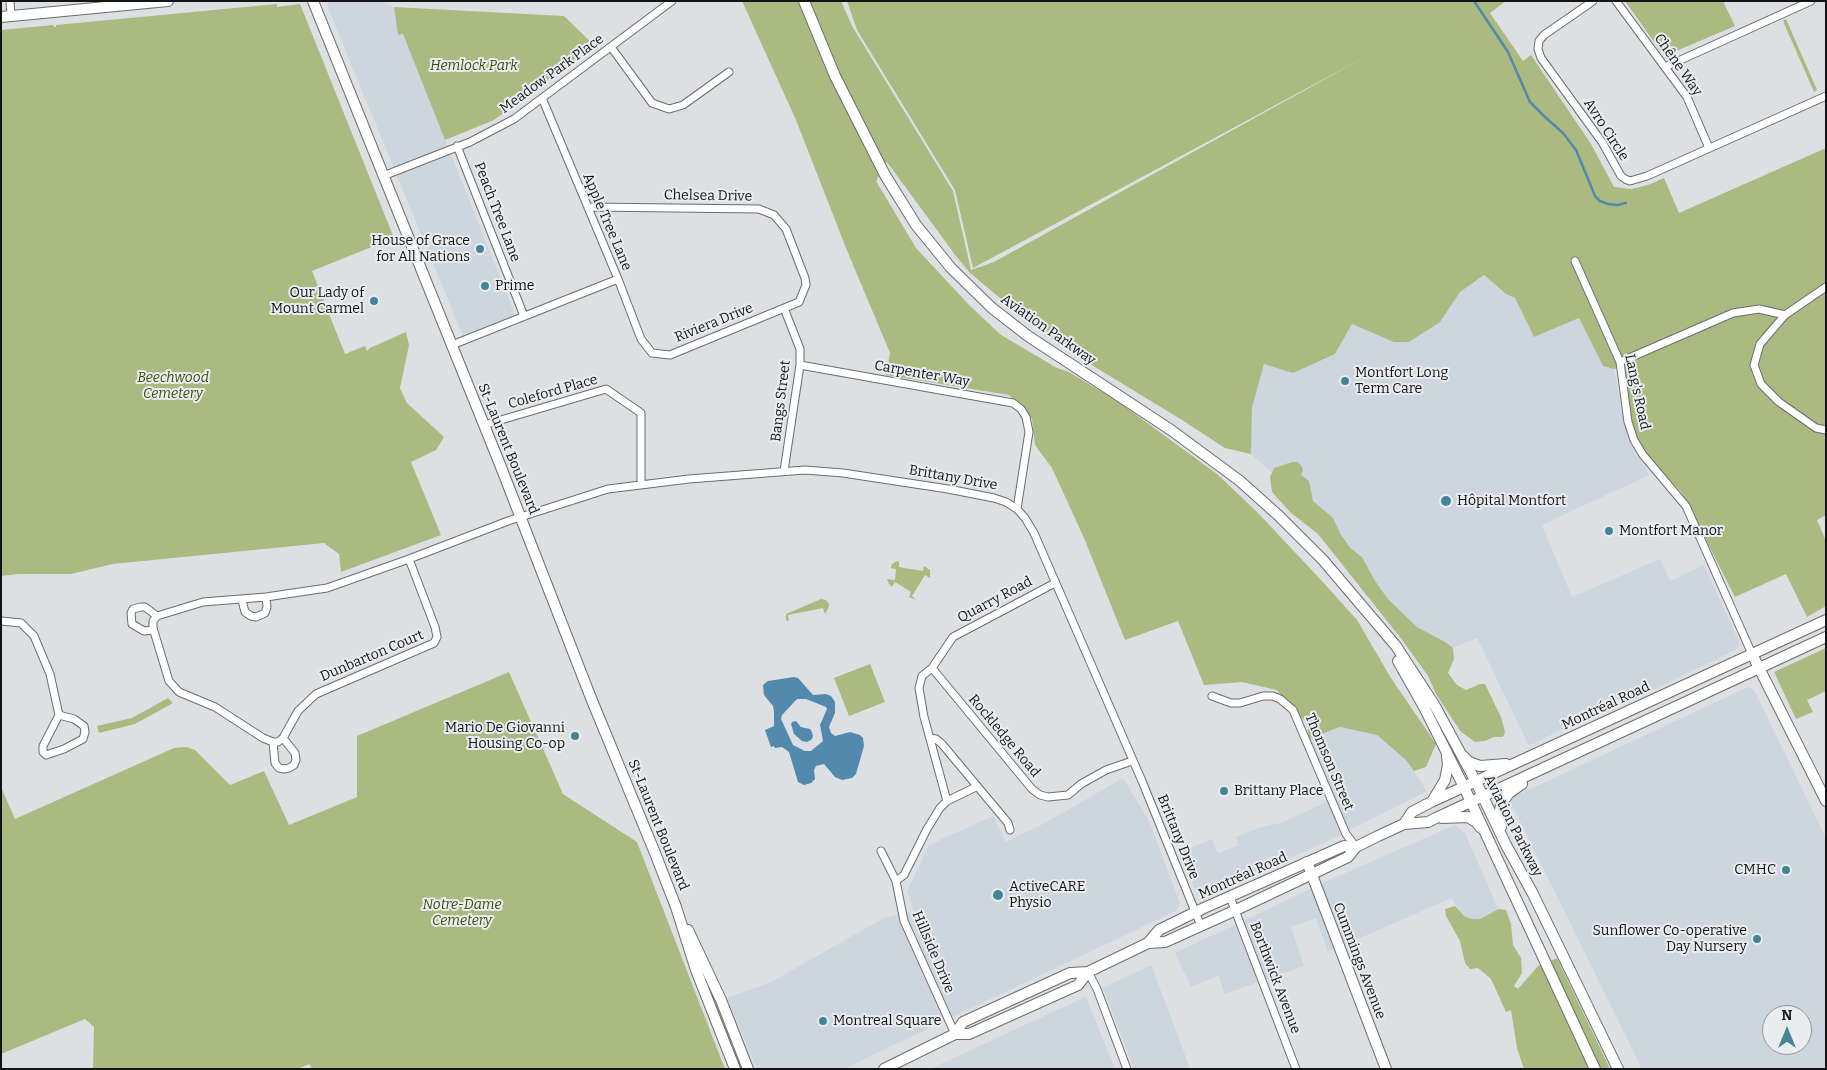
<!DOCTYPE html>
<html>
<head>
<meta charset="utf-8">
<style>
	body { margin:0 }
	#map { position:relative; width:1827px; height:1070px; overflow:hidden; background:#dde0e3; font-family:Bitter,serif }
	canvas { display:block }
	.frame { position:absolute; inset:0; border:2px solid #141416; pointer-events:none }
	.north { position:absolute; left:1762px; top:1005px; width:50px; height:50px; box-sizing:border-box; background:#eaedf0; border:1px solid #949699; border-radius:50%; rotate:0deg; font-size:14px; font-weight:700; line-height:20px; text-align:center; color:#141416 }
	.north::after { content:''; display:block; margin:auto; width:18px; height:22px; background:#438596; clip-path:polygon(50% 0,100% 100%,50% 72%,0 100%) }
</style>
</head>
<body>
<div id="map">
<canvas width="1827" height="1070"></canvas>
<div class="frame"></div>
<div class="north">N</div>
</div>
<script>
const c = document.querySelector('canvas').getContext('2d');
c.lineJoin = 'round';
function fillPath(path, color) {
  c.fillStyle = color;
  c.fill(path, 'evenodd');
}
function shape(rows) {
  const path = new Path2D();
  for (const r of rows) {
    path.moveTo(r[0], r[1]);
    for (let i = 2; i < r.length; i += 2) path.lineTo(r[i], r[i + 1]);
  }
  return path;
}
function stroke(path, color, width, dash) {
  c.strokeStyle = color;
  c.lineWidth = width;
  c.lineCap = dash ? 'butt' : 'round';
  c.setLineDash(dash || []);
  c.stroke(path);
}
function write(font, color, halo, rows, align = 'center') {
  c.font = font + ' Bitter,serif';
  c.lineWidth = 4;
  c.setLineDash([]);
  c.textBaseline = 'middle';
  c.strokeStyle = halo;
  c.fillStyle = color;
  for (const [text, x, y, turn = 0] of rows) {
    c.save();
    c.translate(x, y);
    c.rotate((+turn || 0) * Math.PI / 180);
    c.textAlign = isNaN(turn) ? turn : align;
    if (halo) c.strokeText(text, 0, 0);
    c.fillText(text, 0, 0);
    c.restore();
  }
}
fillPath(shape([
	[328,1,381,1,394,7,398,35,403,34,515,315,463,336,328,8],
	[1484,275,1506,294,1515,298,1534,337,1579,318,1603,366,1614,369,1627,437,1649,475,1542,525,1572,597,1660,559,1670,581,1704,565,1739,642,1737,649,1637,698,1620,700,1529,746,1477,638,1432,656,1277,477,1251,454,1252,408,1264,364,1335,354,1352,324,1394,341,1440,322,1460,292],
	[1748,687,1754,690,1826,838,1826,1069,1642,1069,1509,799],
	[1772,1015,1802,1015,1802,1045,1772,1045],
	[1340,727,1377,735,1406,760,1427,791,1332,839,1204,898,1198,896,1179,853,1212,839,1218,853,1239,845,1236,837,1261,827,1281,823,1322,804,1333,796,1308,739],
	[1123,778,1149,821,1180,903,1176,911,843,1069,757,1069,727,998,771,982,884,918,914,911,907,892,929,845,993,816,1006,842,1047,822],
	[1455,825,1465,833,1499,911,1466,926,1452,898,1328,952,1316,918,1291,927,1304,966,1225,994,1218,976,1191,987,1175,953,1325,882],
	[1151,965,1180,1041,1190,1069,1134,1069,1103,988],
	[1086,997,1115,1069,930,1069,1085,997]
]), '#cdd5df');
fillPath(shape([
	[742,1,841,1,852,26,953,191,971,270,994,262,1365,57,973,268,955,190,857,30,847,1,1506,1,1490,13,1523,61,1531,55,1591,144,1614,187,1631,189,1648,185,1664,178,1679,213,1826,148,1826,515,1817,520,1826,541,1826,606,1807,617,1786,574,1735,597,1682,493,1647,456,1637,439,1631,422,1623,366,1614,369,1603,366,1579,318,1534,337,1515,298,1506,294,1484,275,1460,292,1440,322,1409,342,1394,342,1352,324,1335,354,1293,373,1264,364,1252,408,1251,454,1225,448,1182,420,1072,353,1024,318,970,273,956,256,887,162,876,181,916,248,969,305,1001,335,1057,368,1069,372,1120,403,1217,474,1258,513,1321,580,1357,620,1391,678,1436,744,1426,767,1414,771,1406,760,1377,735,1340,727,1308,739,1308,724,1284,700,1277,690,1242,682,1204,685,1178,621,1125,640,1084,538,1052,468,1035,445,1032,419,1009,395,886,375,890,353,846,248,796,120],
	[1625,1,1723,1,1735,26,1667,55,1662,53],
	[277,4,277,7,300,4,394,238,312,271,345,354,365,346,367,351,370,348,406,332,409,345,400,388,407,403,444,437,436,450,411,462,441,535,341,572,339,554,324,543,113,564,71,574,18,574,1,576,1,30,53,25,54,27,56,27,56,25],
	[394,7,564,16,594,45,494,120,445,140,403,34,398,35],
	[1786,19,1817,90,1814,92,1783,21],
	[1292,462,1297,462,1301,465,1303,470,1301,475,1309,481,1313,501,1333,518,1340,533,1350,548,1362,557,1375,581,1388,599,1417,627,1445,642,1453,648,1454,659,1448,673,1457,685,1466,690,1480,684,1485,684,1501,717,1505,732,1503,737,1494,737,1485,741,1475,742,1461,732,1436,694,1428,676,1403,641,1318,534,1290,512,1272,492,1270,477,1274,468],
	[897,561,899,562,899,567,923,571,924,566,930,570,930,578,925,575,912,596,916,600,909,597,911,592,895,582,892,587,891,586,888,582,887,579,895,580,896,569,891,568,892,564],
	[821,599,826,600,829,604,828,609,825,614,823,608,788,615,789,621,786,620,786,614],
	[1826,648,1826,691,1807,700,1813,712,1796,719,1774,672],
	[870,664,885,702,849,716,834,678],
	[509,672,563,794,637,842,725,1069,312,1069,309,1064,298,1069,93,1069,94,1027,85,1019,1,1054,1,787,15,819,174,748,186,747,195,750,230,785,264,771,289,825,357,797,357,736],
	[168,698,173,703,135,724,99,733,97,726,132,718],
	[1455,906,1465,917,1473,919,1480,919,1499,909,1506,910,1511,924,1513,945,1521,958,1522,973,1514,986,1518,989,1538,966,1557,958,1610,1069,1524,1069,1517,1048,1511,1010,1506,1012,1491,979,1478,968,1470,969,1465,963,1460,941,1446,916,1445,909]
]), '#aaba80');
fillPath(shape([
	[794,677,798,678,813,695,826,694,831,696,835,702,835,713,829,727,831,733,835,736,850,732,860,735,863,738,864,746,856,774,852,778,842,780,835,777,824,764,816,766,814,770,815,779,811,783,804,785,798,782,789,752,782,747,775,748,774,746,771,747,765,730,774,726,774,711,773,706,764,695,763,685,768,681],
	[797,699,806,699,826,707,827,709,820,725,823,741,811,751,805,751,793,745,781,719,782,715],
	[796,721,801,727,810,729,812,732,813,737,811,740,807,742,802,741,794,734,791,724,792,722]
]), '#5389ad');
stroke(shape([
	[1474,1,1508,52,1530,102,1545,117,1563,133,1576,150,1595,196,1600,201,1608,204,1617,205,1626,203]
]), '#5389ad', 2.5);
const street = shape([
	[10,1,11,16],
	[1593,1,1544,35,1539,41,1538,49,1541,58,1602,142,1621,176,1625,179,1630,181,1647,176,1826,96],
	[1616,1,1687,97,1709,148],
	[611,47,652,103,669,109,683,105,729,72],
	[1665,67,1811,1],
	[542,98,618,279,641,339,652,353,670,355,799,302,806,285,805,278,786,229,774,215,759,209,588,207],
	[457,146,524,316],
	[383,176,470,142,514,119,672,1],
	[1575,261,1620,362,1628,422,1634,440,1643,455,1686,506,1752,654],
	[1826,287,1785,315,1760,344,1754,365,1761,384,1779,402,1816,428,1826,430],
	[784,308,800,349,800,365,784,471],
	[452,345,618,279],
	[1620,362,1733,313,1759,309,1785,315],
	[800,365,1013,403,1021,409,1026,417,1029,432,1017,509],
	[484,425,606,389,641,413,641,485],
	[409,559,435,627,437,637,434,643,316,694,298,711,283,738,278,742,273,742,263,738,215,707,179,692,169,681,153,628,153,621,157,616,203,602,266,597,327,588,409,559,508,521,608,489,689,479,805,470,843,473,948,489,994,498,1006,502,1017,509,1025,518,1034,533,1142,781,1201,926],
	[242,600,245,612,251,616,256,617,265,613,267,607,266,597],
	[1,621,21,623,34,636,50,674,59,715,43,746,43,752,46,755,64,749,83,739,85,732,84,726,74,719,59,715],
	[153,630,144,631,132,624,131,613,133,609,141,607,145,607,157,616],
	[932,668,1032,789,1040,795,1048,797,1068,795,1081,784,1106,770,1132,761],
	[1212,696,1231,703,1240,703,1263,696,1273,696,1280,699,1293,710,1346,834,1356,847],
	[930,738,936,739,942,744,1008,823,1010,830],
	[273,742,275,763,279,768,284,769,289,768,294,765,296,760,295,753,283,738],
	[947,801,924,717,919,688,922,676,932,668,953,637,1055,583],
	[881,851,896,881,904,921,955,1034],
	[896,881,904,875,927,829,940,808,947,801,976,787],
	[1230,897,1296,1069],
	[1088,972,1097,989,1127,1069]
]);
const secondary = shape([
	[313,1,499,462,591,698,655,853,676,907,696,970,735,1069],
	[1,17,168,1],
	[1752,654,1826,801],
	[1307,862,1386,1069],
	[688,930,721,1000,748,1069]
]);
const primary = shape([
	[804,1,835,76,885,175,916,225,951,268,992,308,1028,336,1171,430,1240,481,1279,516,1323,560,1396,646,1435,706,1476,782,1506,845,1533,894,1618,1069],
	[1398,661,1424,707,1464,787,1595,1069],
	[1463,756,1469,762,1480,766,1506,764],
	[1433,800,1445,780,1448,765,1447,756],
	[1442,818,1468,817,1476,822,1481,828],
	[1404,824,1412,812,1431,802,1826,620],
	[1501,827,1499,819,1501,804,1509,793,1522,784],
	[1148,943,1165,942,1236,910,1348,857,1356,847,1378,836,1404,824,1428,822,1436,818,1826,637],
	[955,1034,963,1022,1070,973,1088,972,1148,943,1159,930,1204,908,1344,846,1356,847],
	[884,1069,955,1034,969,1034,1078,985,1088,972]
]);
stroke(street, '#6b6d70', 9);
stroke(secondary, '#6b6d70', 12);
stroke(primary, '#6b6d70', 12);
stroke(street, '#fff', 7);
stroke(secondary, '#fff', 10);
stroke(primary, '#fff', 10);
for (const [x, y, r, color] of [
	[480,249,5,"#438596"],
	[485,286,5,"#438596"],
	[374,301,5,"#438596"],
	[1345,381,5,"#438596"],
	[1446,501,6,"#438596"],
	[1609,531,5,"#438596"],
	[575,736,5,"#438596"],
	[1224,791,5,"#438596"],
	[1786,870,5,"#438596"],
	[998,895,6,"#438596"],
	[1757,939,5,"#438596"],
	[823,1021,5,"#438596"]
]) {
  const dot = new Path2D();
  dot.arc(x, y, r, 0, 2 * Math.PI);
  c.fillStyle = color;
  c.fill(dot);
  stroke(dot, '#eaedf0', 2);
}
write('14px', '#141416', '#eaedf0', [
	["Chêne Way",1678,65,55],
	["Meadow Park Place",552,74,-36],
	["Avro Circle",1606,130,57],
	["Chelsea Drive",708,196,1],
	["Peach Tree Lane",497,212,69],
	["Apple Tree Lane",607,222,67],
	["Riviera Drive",714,323,-22],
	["Aviation Parkway",1048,330,35],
	["Carpenter Way",922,374,10],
	["Coleford Place",553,392,-16],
	["Lang's Road",1637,392,78],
	["Bangs Street",781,401,-83],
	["St-Laurent Boulevard",508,449,68],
	["Brittany Drive",953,478,10],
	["Quarry Road",995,600,-28],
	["Dunbarton Court",372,656,-23],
	["Montréal Road",1606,706,-25],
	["Rockledge Road",1004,736,50],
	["Thomson Street",1329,762,67],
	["St-Laurent Boulevard",658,825,68],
	["Aviation Parkway",1513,826,63],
	["Brittany Drive",1178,837,68],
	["Montréal Road",1243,876,-24],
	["Hillside Drive",933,952,67],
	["Cummings Avenue",1359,961,69],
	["Borthwick Avenue",1275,978,69]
]);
write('italic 14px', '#3f4b08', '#eaedf0', [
	["Hemlock Park",474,66],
	["Beechwood",173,378],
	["Cemetery",173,394],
	["Notre-Dame",462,905],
	["Cemetery",462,921]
]);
write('14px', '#141416', '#eaedf0', [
	["House of Grace",470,241,"right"],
	["for All Nations",470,257,"right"],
	["Prime",495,286],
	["Our Lady of",364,293,"right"],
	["Mount Carmel",364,309,"right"],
	["Montfort Long",1355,373],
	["Term Care",1355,389],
	["Hôpital Montfort",1457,501],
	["Montfort Manor",1619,531],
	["Mario De Giovanni",565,728,"right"],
	["Housing Co-op",565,744,"right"],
	["Brittany Place",1234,791],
	["CMHC",1776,870,"right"],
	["ActiveCARE",1009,887],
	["Physio",1009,903],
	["Sunflower Co-operative",1747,931,"right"],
	["Day Nursery",1747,947,"right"],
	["Montreal Square",833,1021]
], 'left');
</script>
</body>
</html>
